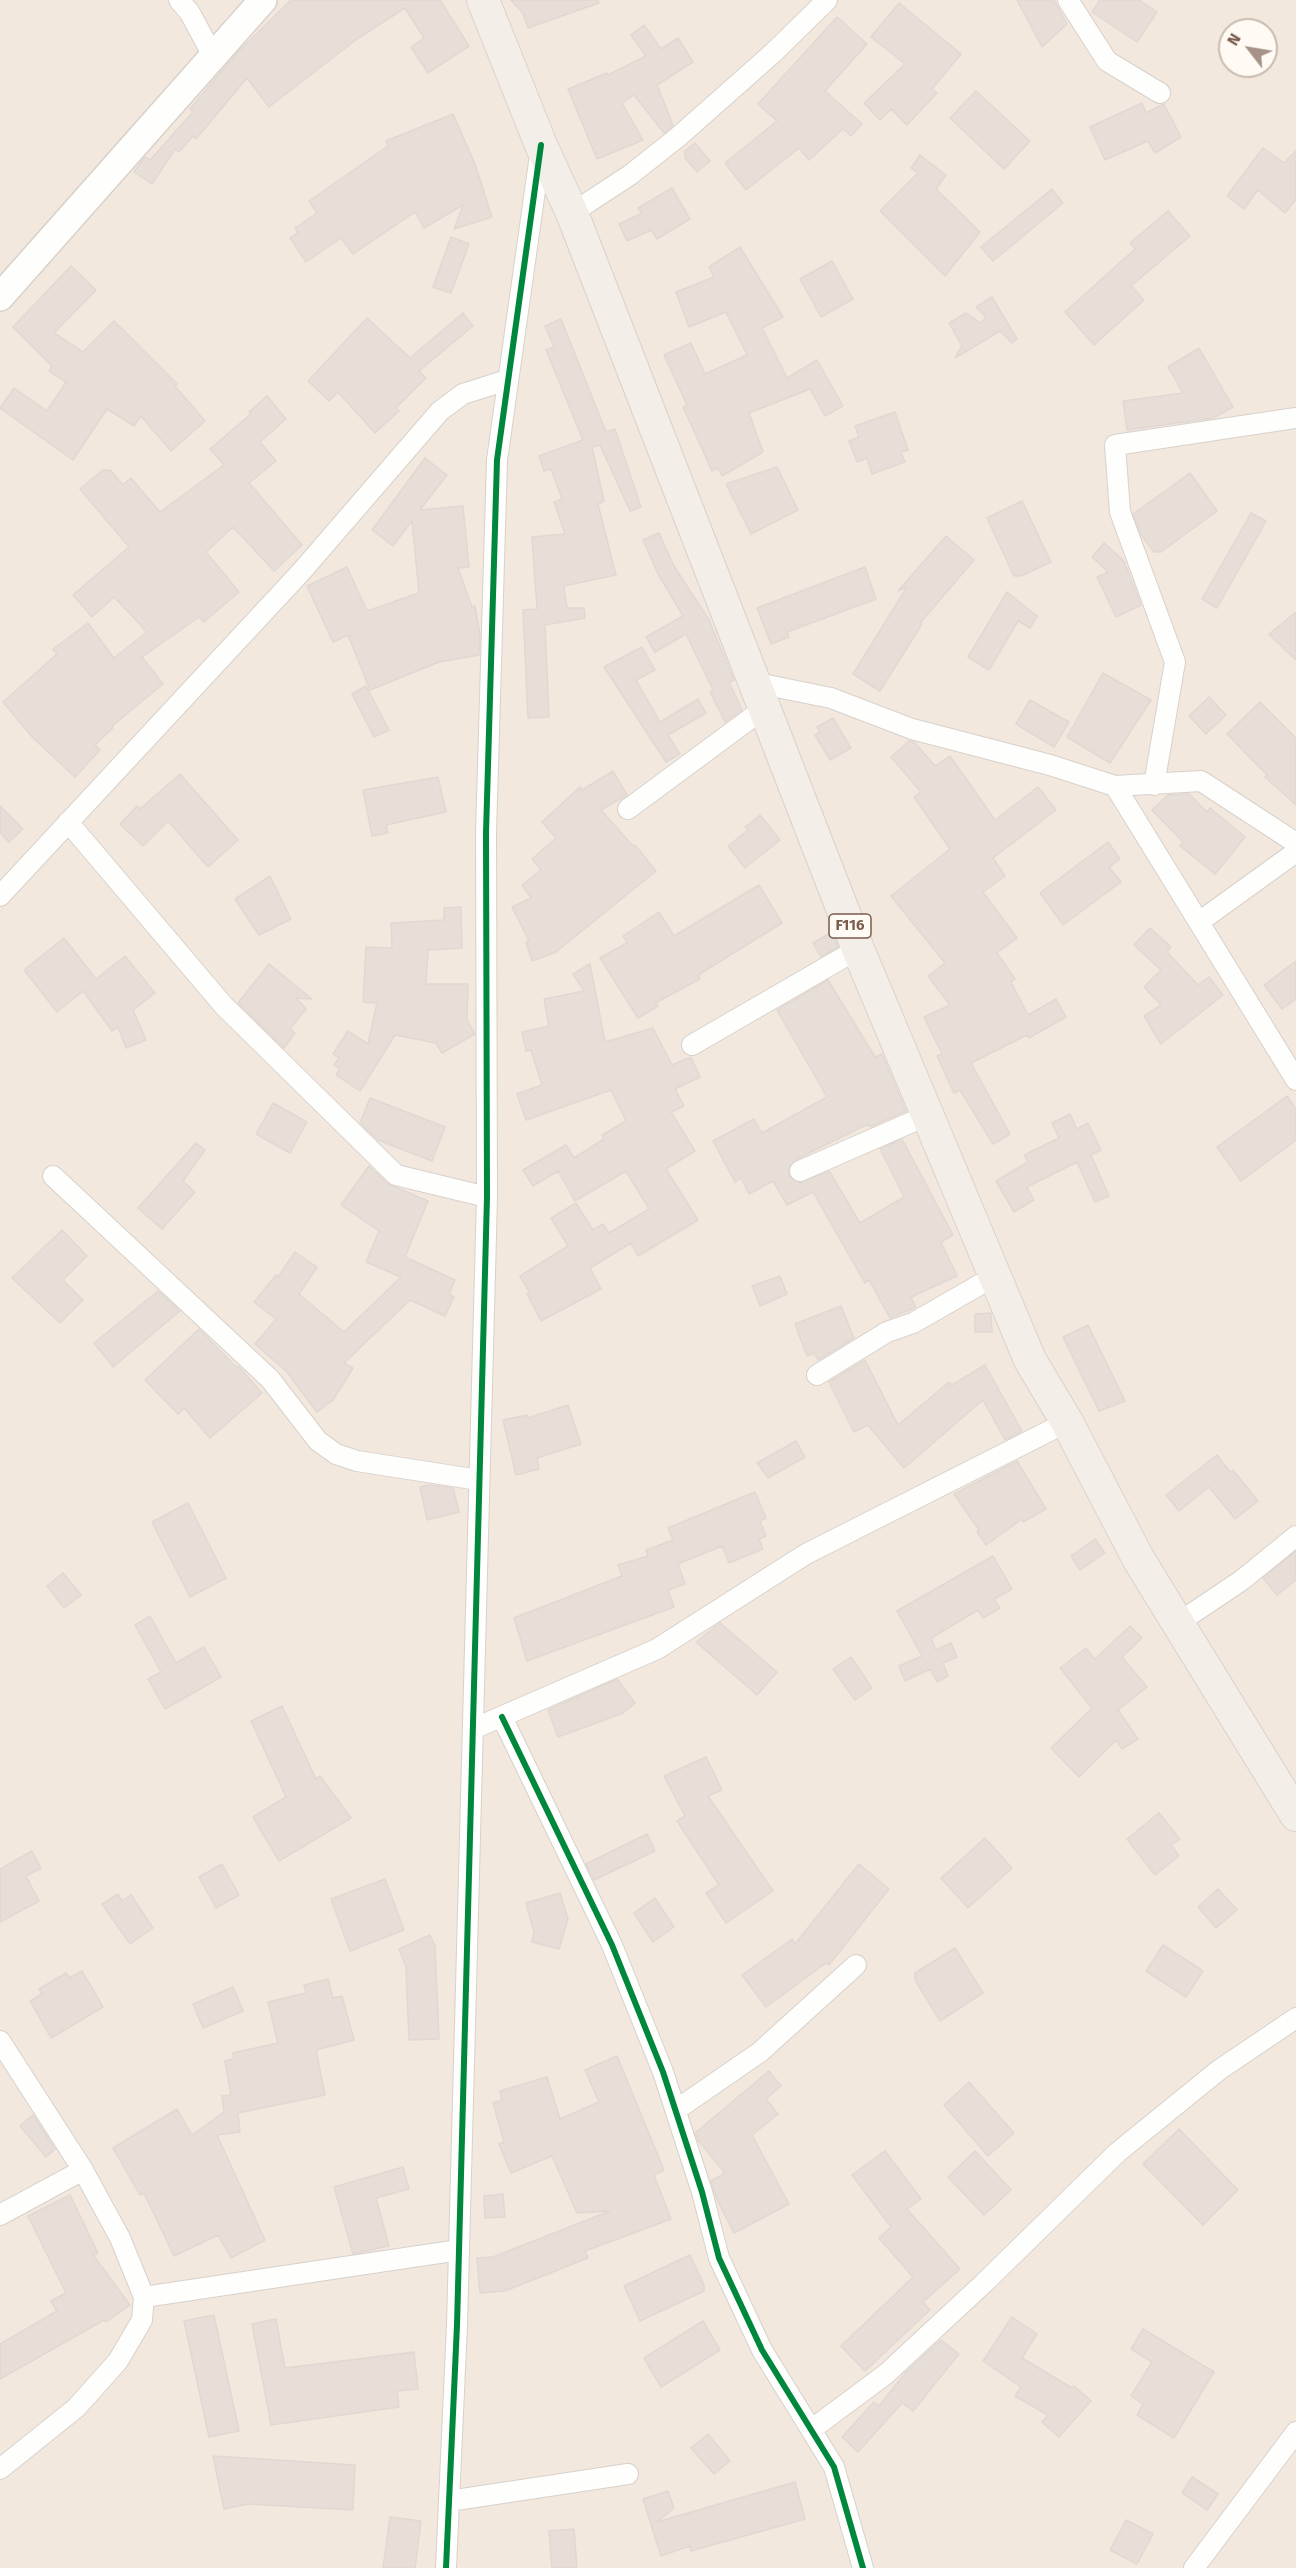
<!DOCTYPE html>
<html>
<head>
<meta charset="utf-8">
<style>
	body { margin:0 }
	#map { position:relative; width:1296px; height:2568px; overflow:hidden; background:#f9f5f0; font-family:"Fira Sans",sans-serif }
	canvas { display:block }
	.north { position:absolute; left:1218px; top:18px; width:60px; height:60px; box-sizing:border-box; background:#fffaf3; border:2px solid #cabbb1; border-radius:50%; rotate:301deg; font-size:16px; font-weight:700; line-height:24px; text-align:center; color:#7a5c4d }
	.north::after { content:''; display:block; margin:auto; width:21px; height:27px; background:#a69286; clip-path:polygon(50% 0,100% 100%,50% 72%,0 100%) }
</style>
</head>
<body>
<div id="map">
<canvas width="1296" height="2568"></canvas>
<div class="north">N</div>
</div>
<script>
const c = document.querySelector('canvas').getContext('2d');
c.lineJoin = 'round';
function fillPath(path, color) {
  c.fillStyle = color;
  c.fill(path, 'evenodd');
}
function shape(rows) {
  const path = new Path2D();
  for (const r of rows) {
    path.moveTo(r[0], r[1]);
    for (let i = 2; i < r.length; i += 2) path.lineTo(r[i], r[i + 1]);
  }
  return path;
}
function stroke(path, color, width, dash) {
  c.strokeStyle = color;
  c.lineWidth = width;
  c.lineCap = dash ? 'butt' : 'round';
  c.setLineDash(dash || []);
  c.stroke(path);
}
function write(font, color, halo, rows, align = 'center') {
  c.font = font + ' "Fira Sans",sans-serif';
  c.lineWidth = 4.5;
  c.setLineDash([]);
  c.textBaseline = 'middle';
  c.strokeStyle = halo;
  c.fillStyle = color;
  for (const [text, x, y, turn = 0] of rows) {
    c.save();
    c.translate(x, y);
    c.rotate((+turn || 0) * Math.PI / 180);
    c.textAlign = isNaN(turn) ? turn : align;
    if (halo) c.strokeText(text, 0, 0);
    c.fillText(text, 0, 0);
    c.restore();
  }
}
fillPath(shape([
	[0,0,1296,0,1296,2568,0,2568],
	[1230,30,1266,30,1266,66,1230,66]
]), '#f2e8de');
const building = shape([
	[291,0,440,0,469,46,428,73,411,47,424,38,405,8,357,39,269,107,247,78,196,139,193,136,179,152,175,149,152,184,134,172,145,157,150,160,193,112,190,109,237,53,291,0],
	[511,0,598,0,599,3,528,28,523,13,511,0],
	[1017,0,1054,0,1067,24,1042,47,1017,0],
	[1100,0,1139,0,1157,12,1137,42,1092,12,1100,0],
	[899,3,961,54,932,89,937,93,907,125,891,109,880,120,864,103,905,64,871,37,899,3],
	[837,17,867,44,825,91,862,124,851,136,843,129,809,160,799,148,746,190,725,163,777,121,758,104,837,17],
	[644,25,661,49,678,38,693,62,657,85,673,125,664,133,634,95,622,103,643,140,597,159,568,89,607,73,608,75,646,56,631,35,644,25],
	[976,91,1030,141,1004,169,950,118,976,91],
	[1142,103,1146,113,1164,104,1181,137,1155,153,1148,141,1105,160,1090,127,1142,103],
	[453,114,475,164,492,217,454,229,463,205,424,228,415,212,353,254,341,238,306,262,290,238,298,233,295,228,317,213,309,201,388,146,386,141,453,114],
	[695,143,710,161,697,172,685,158,685,151,695,143],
	[1263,148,1284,163,1296,151,1296,199,1285,213,1258,190,1244,209,1227,196,1263,148],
	[920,155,946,175,936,189,980,232,945,276,880,211,918,173,911,168,920,155],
	[672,188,690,219,657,239,651,230,627,241,619,224,642,213,638,208,672,188],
	[1052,189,1063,203,993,261,981,247,1052,189],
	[1168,211,1190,236,1131,286,1144,300,1094,345,1065,312,1135,249,1130,243,1168,211],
	[451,237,469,244,451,293,433,287,451,237],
	[740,247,783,317,762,328,787,378,817,360,843,406,825,416,810,389,749,413,763,452,722,476,718,468,712,471,683,407,687,405,664,355,691,343,705,374,747,355,726,312,689,327,676,292,714,277,709,267,740,247],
	[832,261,853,299,821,317,800,279,832,261],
	[71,266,96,290,54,333,83,352,114,321,177,384,175,386,205,421,171,451,141,416,134,426,107,409,73,460,0,408,14,388,47,411,66,382,49,371,52,366,13,327,71,266],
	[992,297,1017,339,1012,343,1000,331,955,358,962,346,949,323,966,313,981,323,986,317,976,307,992,297],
	[463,313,473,326,419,371,426,378,396,408,399,411,375,433,338,392,329,401,308,381,367,318,410,358,463,313],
	[561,319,606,432,615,429,641,507,630,511,600,445,592,447,604,501,598,504,616,575,564,586,567,608,584,608,585,618,545,625,549,717,528,718,523,610,537,609,532,537,565,534,554,502,562,499,551,469,544,471,539,456,583,440,546,350,554,347,545,326,561,319],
	[1199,348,1233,407,1213,418,1127,430,1123,401,1183,393,1168,367,1199,348],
	[267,396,286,419,260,442,276,461,249,483,302,545,274,571,233,527,206,552,239,592,204,622,199,617,142,657,163,684,112,726,113,728,95,745,100,750,75,777,33,738,3,702,57,654,53,649,88,623,114,658,147,632,114,597,92,617,73,595,129,547,80,489,103,470,110,470,123,485,131,478,160,512,224,465,210,449,251,414,249,412,267,396],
	[895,412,908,450,901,452,905,462,872,474,867,458,857,462,849,441,859,437,855,426,895,412],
	[425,458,447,475,420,510,463,506,469,567,458,568,472,607,475,606,480,635,479,655,439,662,370,690,348,635,333,642,307,586,347,567,367,611,419,593,412,521,393,546,372,530,425,458],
	[777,467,798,510,751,534,726,484,777,467],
	[1190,473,1217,511,1161,552,1154,552,1140,533,1133,514,1190,473],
	[1022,501,1051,562,1021,576,1014,576,987,518,1022,501],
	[1251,513,1266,521,1217,608,1202,599,1251,513],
	[659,533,674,566,709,620,734,680,729,682,742,710,725,722,710,692,713,690,686,634,655,652,646,637,683,616,658,574,643,540,659,533],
	[946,536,974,560,921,622,922,624,880,691,853,674,907,587,898,591,946,536],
	[1104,543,1124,561,1141,605,1116,617,1097,577,1108,572,1092,557,1104,543],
	[865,567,876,599,787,632,789,637,771,644,757,608,865,567],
	[1007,592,1037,616,1030,628,1018,621,989,670,968,657,1007,592],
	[1296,612,1296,660,1269,634,1296,612],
	[642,647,655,670,636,680,660,722,698,699,706,713,668,735,680,754,666,762,604,667,642,647],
	[1103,673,1151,700,1110,763,1067,737,1103,673],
	[366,686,389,730,374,737,352,694,366,686],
	[1209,697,1226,715,1206,734,1189,716,1209,697],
	[1030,700,1069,722,1054,747,1016,724,1030,700],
	[1260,702,1296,738,1296,805,1265,777,1267,775,1227,734,1260,702],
	[833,718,851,748,830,760,815,735,820,732,817,727,833,718],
	[909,741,914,742,935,766,950,756,995,820,1038,787,1056,810,993,858,1005,876,983,892,1017,938,997,953,1015,979,1011,982,1028,1015,1056,999,1066,1017,1029,1038,1027,1035,971,1063,1010,1134,993,1144,960,1090,954,1093,937,1056,942,1054,924,1017,950,1005,928,976,945,963,891,896,950,849,914,797,921,792,891,757,909,741],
	[613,771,627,795,601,810,633,846,635,845,656,871,556,952,532,961,526,942,529,941,512,907,531,898,522,885,541,870,532,859,556,838,542,822,580,787,582,790,613,771],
	[180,774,238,840,208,867,168,821,143,846,120,824,137,806,140,809,180,774],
	[438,777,446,812,386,825,388,833,372,836,363,790,438,777],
	[1189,794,1207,812,1210,808,1245,837,1215,874,1180,846,1183,842,1152,810,1168,795,1189,794],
	[0,806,23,829,9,842,0,833,0,806],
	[760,815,780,840,745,868,728,846,748,830,745,827,760,815],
	[1108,842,1120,859,1109,867,1121,882,1063,925,1040,893,1108,842],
	[270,876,291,919,259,935,235,899,270,876],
	[759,885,782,923,698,975,700,979,655,1003,658,1006,638,1018,600,958,627,943,623,936,659,912,674,936,759,885],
	[461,907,462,948,428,950,426,984,468,984,467,1020,475,1034,442,1053,436,1043,395,1035,360,1091,336,1075,340,1069,334,1065,339,1058,333,1054,348,1031,368,1044,377,1003,363,1002,366,947,392,948,391,923,444,920,444,908,461,907],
	[1150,928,1171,947,1167,952,1198,985,1209,977,1223,995,1161,1044,1144,1016,1161,1005,1144,987,1161,970,1134,945,1150,928],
	[832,932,838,947,821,957,813,943,832,932],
	[64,938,96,979,125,956,155,993,133,1010,146,1040,126,1048,118,1027,112,1031,83,991,57,1012,24,970,64,938],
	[1296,961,1296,999,1282,1009,1264,985,1296,961],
	[269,964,312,999,296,998,306,1009,290,1029,295,1033,284,1048,238,1003,269,964],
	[590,964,605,1042,653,1028,672,1065,691,1057,700,1077,675,1089,684,1106,671,1112,695,1151,666,1169,698,1220,638,1256,631,1243,590,1268,601,1289,541,1321,527,1294,530,1293,520,1276,568,1246,551,1218,576,1203,593,1230,603,1224,609,1233,649,1209,626,1171,575,1201,558,1171,533,1186,523,1170,566,1145,574,1158,604,1139,602,1135,626,1121,611,1090,526,1120,517,1094,542,1085,531,1050,526,1051,522,1032,549,1026,544,999,584,991,573,974,590,964],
	[828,980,875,1057,882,1054,906,1111,870,1127,868,1124,795,1160,788,1169,789,1176,799,1183,829,1171,860,1223,904,1197,880,1149,902,1139,953,1235,941,1242,957,1276,911,1297,916,1307,890,1318,869,1280,865,1283,813,1192,787,1205,773,1181,749,1194,741,1178,735,1182,713,1141,754,1119,762,1133,827,1097,777,1010,828,980],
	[1287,1096,1296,1109,1296,1140,1241,1181,1217,1147,1287,1096],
	[370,1098,445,1127,432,1161,378,1140,360,1123,370,1098],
	[273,1103,307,1122,290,1153,256,1134,273,1103],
	[1070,1114,1077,1129,1088,1123,1101,1150,1091,1155,1109,1196,1095,1202,1077,1162,1027,1187,1034,1200,1014,1212,996,1181,1028,1162,1024,1155,1059,1138,1052,1123,1070,1114],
	[196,1143,205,1150,183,1181,195,1192,162,1229,138,1208,196,1143],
	[369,1166,388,1184,428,1201,405,1257,455,1280,449,1294,454,1297,445,1316,410,1300,344,1363,353,1368,333,1400,317,1412,286,1371,255,1344,276,1319,254,1302,276,1275,278,1277,295,1252,317,1267,299,1294,344,1332,401,1277,366,1262,379,1231,341,1205,369,1166],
	[62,1230,87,1256,63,1280,83,1300,60,1323,12,1278,62,1230],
	[780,1276,787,1294,760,1306,752,1286,780,1276],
	[158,1291,180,1311,113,1367,94,1343,158,1291],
	[841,1306,854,1338,818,1360,814,1353,807,1356,795,1324,841,1306],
	[991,1313,992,1332,975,1332,975,1314,991,1313],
	[1088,1325,1125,1401,1099,1411,1063,1337,1088,1325],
	[199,1329,235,1366,239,1367,262,1393,210,1438,184,1408,178,1414,145,1380,199,1329],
	[865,1360,898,1425,949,1382,952,1385,985,1365,1022,1431,1005,1440,983,1400,904,1468,868,1425,854,1432,829,1382,865,1360],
	[568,1405,581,1444,537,1458,539,1469,516,1475,503,1420,527,1415,528,1418,568,1405],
	[796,1441,805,1457,768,1478,757,1463,796,1441],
	[1217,1455,1230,1472,1233,1470,1258,1501,1235,1519,1209,1487,1179,1511,1166,1495,1217,1455],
	[1017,1461,1046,1509,1023,1522,1022,1519,986,1545,977,1532,979,1530,954,1494,1017,1461],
	[430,1485,453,1488,459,1512,427,1520,420,1487,430,1485],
	[755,1492,766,1518,760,1521,766,1536,759,1539,763,1549,729,1563,722,1546,678,1564,685,1584,668,1590,674,1607,527,1661,514,1618,622,1576,618,1565,648,1556,646,1550,673,1540,668,1528,755,1492],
	[188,1503,226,1578,190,1597,152,1522,188,1503],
	[1095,1539,1105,1553,1080,1570,1071,1556,1095,1539],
	[1296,1551,1296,1580,1277,1595,1263,1578,1296,1551],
	[993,1556,1012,1589,994,1599,1000,1608,983,1618,978,1610,931,1638,936,1650,951,1643,957,1657,943,1663,948,1676,937,1682,930,1669,905,1681,899,1666,922,1656,897,1611,993,1556],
	[63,1573,81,1595,64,1608,47,1586,63,1573],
	[150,1616,176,1663,204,1647,221,1677,165,1709,148,1679,161,1672,135,1625,150,1616],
	[720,1623,777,1672,757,1695,696,1642,720,1623],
	[1130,1626,1142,1638,1122,1657,1147,1687,1118,1710,1138,1739,1122,1749,1116,1740,1079,1777,1051,1748,1092,1708,1060,1668,1086,1648,1095,1659,1130,1626],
	[851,1657,872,1688,855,1700,833,1669,851,1657],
	[617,1679,635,1703,623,1713,558,1737,548,1710,617,1679],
	[282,1706,316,1779,320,1776,351,1818,279,1861,253,1817,286,1797,251,1721,282,1706],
	[706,1757,722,1790,708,1796,773,1891,726,1923,706,1893,719,1885,677,1821,685,1816,664,1776,706,1757],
	[1159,1813,1180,1839,1171,1845,1179,1856,1155,1875,1127,1839,1159,1813],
	[647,1834,655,1851,594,1880,586,1864,647,1834],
	[985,1838,1012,1868,968,1908,941,1878,985,1838],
	[32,1851,41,1868,26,1876,39,1901,0,1922,0,1869,32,1851],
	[222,1864,239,1895,216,1908,199,1877,222,1864],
	[859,1864,889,1889,829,1965,826,1963,766,2007,742,1975,792,1939,795,1944,859,1864],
	[385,1879,404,1930,350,1951,331,1899,385,1879],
	[1218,1889,1237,1910,1216,1928,1198,1907,1218,1889],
	[560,1893,568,1919,559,1949,532,1942,534,1932,526,1903,560,1893],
	[118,1894,122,1901,131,1895,153,1928,130,1944,102,1904,118,1894],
	[655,1898,674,1927,653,1942,634,1913,655,1898],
	[430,1935,435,1946,439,2039,409,2040,406,1967,399,1949,430,1935],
	[1163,1945,1203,1971,1186,1997,1146,1971,1163,1945],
	[955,1948,983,1993,940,2021,915,1980,915,1973,955,1948],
	[82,1971,103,2007,51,2038,30,2001,42,1994,39,1989,66,1973,70,1978,82,1971],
	[328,1979,333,1998,342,1996,354,2040,316,2050,325,2095,238,2113,240,2132,217,2135,265,2240,231,2258,218,2235,174,2256,144,2193,140,2195,113,2148,177,2109,192,2135,224,2112,222,2096,231,2095,225,2061,234,2059,233,2053,278,2043,268,2002,306,1993,304,1985,328,1979],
	[233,1987,243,2011,203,2028,193,2004,233,1987],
	[617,2056,664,2170,654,2175,671,2219,585,2251,588,2258,505,2291,480,2293,477,2258,493,2257,610,2211,577,2213,552,2156,511,2173,499,2144,504,2142,493,2103,502,2100,500,2091,547,2077,560,2119,599,2102,585,2070,617,2056],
	[769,2071,781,2086,766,2099,778,2114,752,2135,789,2204,734,2233,717,2200,711,2181,725,2173,698,2140,695,2133,769,2071],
	[969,2082,1014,2133,988,2156,944,2105,969,2082],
	[33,2115,55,2149,46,2157,20,2126,33,2115],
	[1179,2129,1238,2190,1203,2225,1143,2164,1179,2129],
	[885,2151,921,2199,907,2209,960,2269,923,2302,930,2310,865,2371,841,2346,913,2277,879,2238,891,2227,852,2175,885,2151],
	[975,2151,1011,2190,984,2215,948,2177,975,2151],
	[403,2167,409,2189,376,2198,389,2246,353,2254,334,2187,403,2167],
	[503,2194,505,2217,485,2218,484,2196,503,2194],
	[70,2195,98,2253,93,2255,130,2305,106,2322,104,2320,0,2379,0,2344,57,2311,51,2301,66,2293,28,2216,70,2195],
	[690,2255,704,2285,704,2291,640,2321,624,2286,690,2255],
	[214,2315,239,2431,209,2437,184,2321,214,2315],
	[1012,2317,1037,2334,1022,2358,1072,2388,1074,2386,1091,2401,1059,2437,1042,2422,1048,2415,1015,2396,1021,2387,983,2361,1012,2317],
	[276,2319,285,2368,414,2352,418,2389,397,2391,399,2407,271,2425,252,2324,276,2319],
	[703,2321,720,2350,661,2387,644,2358,703,2321],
	[1143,2329,1214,2372,1174,2438,1137,2415,1143,2404,1131,2396,1152,2362,1131,2349,1143,2329],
	[941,2340,959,2354,913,2411,902,2403,858,2452,842,2437,874,2402,879,2406,906,2372,941,2340],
	[708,2434,730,2461,714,2474,691,2448,708,2434],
	[213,2456,355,2465,353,2510,248,2504,224,2509,213,2456],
	[1192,2477,1218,2494,1207,2510,1182,2493,1192,2477],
	[795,2482,805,2519,691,2551,690,2546,661,2556,643,2499,668,2491,674,2508,657,2522,795,2482],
	[390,2517,421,2521,415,2568,383,2568,390,2517],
	[1126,2520,1153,2534,1137,2564,1110,2550,1126,2520],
	[574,2529,577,2568,552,2568,549,2531,574,2529]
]);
fillPath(building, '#e6ded7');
stroke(building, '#e2d8d2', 1.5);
const street = shape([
	[179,0,190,13,213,56],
	[1068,0,1107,61,1160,93],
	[572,213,630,175,678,137,773,53,827,0],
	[757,683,831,698,912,729,1050,765,1115,786,1201,781,1296,843],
	[1154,785,1175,662,1120,512,1115,445,1296,418],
	[1115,786,1296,1080],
	[628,809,766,707],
	[68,822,224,1006,396,1175,487,1197],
	[0,896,301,572,440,411,463,394,507,380],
	[1199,922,1296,852],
	[692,1045,858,949],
	[800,1171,928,1115],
	[53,1176,270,1379,318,1441,336,1454,357,1461,479,1480],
	[817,1375,887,1332,913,1323,995,1276],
	[1178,1623,1242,1580,1296,1536],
	[502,1717,612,1945,663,2072,702,2192,719,2258,762,2350,834,2467,863,2568],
	[473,1729,657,1649,806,1554,1067,1422],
	[0,2041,83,2170,120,2238,144,2297,142,2320,118,2361,76,2408,0,2469],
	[676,2110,760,2052,856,1965],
	[0,2215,83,2170],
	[144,2297,459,2250],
	[812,2429,886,2374,984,2283,1118,2152,1219,2070,1296,2018],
	[449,2501,628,2474],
	[446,2568,457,2325,487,1197,486,833,497,460,541,148],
	[1194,2568,1296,2432]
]);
const secondary = shape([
	[0,297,263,0]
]);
const primary = shape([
	[483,0,541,145,572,213,858,949,1030,1360,1067,1422,1139,1560,1296,1815]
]);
stroke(street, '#d7d1cb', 22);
stroke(secondary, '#d9d2cb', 30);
stroke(primary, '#dad1cc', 34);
stroke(street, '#fefefd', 20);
stroke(secondary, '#fefefd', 27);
stroke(primary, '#f3eee8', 32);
stroke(shape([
	[502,1717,612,1945,663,2072,702,2192,719,2258,762,2350,834,2467,863,2568],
	[446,2568,457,2325,487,1197,486,833,497,460,541,145]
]), '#00873e', 6);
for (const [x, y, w] of [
	[850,926,42]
]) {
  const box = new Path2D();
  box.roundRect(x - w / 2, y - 12, w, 24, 4.5);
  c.fillStyle = '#fffaf3';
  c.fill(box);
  stroke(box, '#7a5c4d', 1.5);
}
write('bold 15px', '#7a5c4d', null, [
	["F116",850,926]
]);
</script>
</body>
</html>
